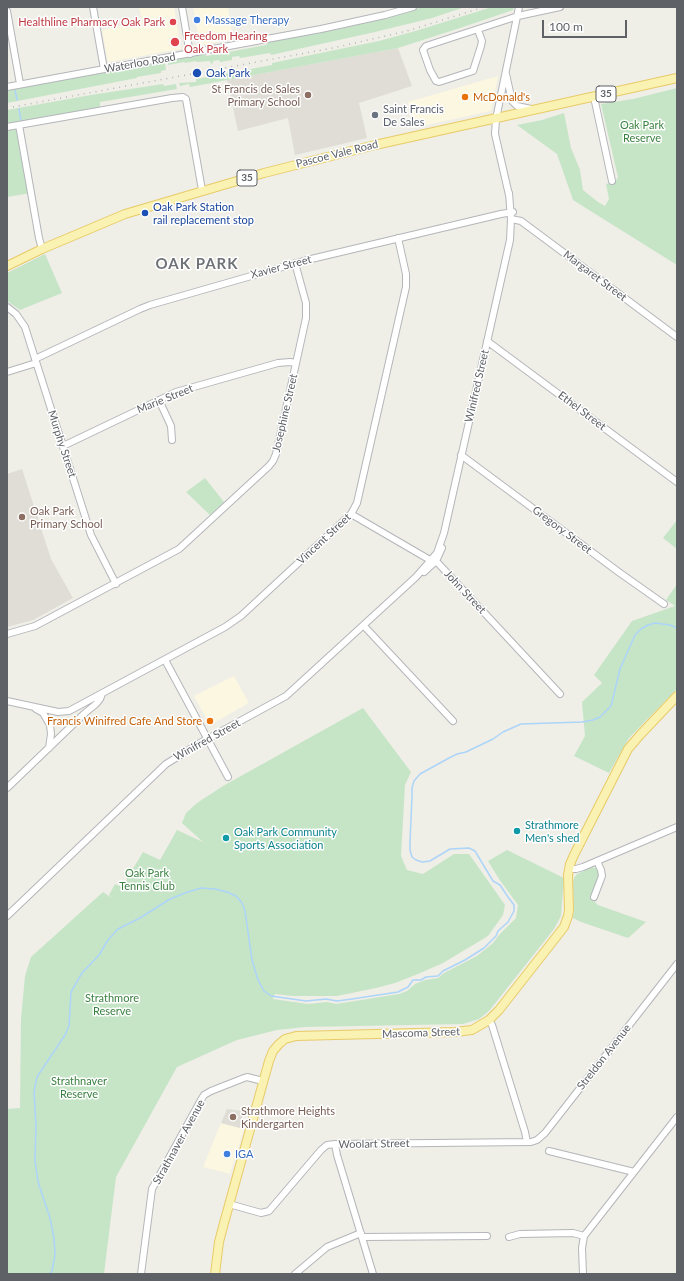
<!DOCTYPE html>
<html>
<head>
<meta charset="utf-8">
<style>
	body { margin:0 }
	#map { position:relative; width:684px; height:1281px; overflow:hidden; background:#efeee7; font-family:Lato,sans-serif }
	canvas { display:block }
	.frame { position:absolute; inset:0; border:8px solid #5e6166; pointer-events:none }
	.scale { position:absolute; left:542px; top:20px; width:85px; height:18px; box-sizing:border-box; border:2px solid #5e6166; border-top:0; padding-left:5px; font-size:12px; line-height:14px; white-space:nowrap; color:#5e6166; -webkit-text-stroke:3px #fff; paint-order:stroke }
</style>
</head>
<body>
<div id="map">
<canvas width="684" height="1281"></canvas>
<div class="frame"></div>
<div class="scale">100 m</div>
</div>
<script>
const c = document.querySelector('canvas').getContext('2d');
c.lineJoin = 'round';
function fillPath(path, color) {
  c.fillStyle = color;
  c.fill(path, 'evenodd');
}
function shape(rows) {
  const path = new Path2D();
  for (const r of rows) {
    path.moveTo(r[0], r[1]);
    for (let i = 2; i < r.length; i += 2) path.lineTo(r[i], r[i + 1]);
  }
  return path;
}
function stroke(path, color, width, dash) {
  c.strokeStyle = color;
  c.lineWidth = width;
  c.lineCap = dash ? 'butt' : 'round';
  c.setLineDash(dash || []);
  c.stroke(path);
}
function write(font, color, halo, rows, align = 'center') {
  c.font = font + ' Lato,sans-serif';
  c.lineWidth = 3;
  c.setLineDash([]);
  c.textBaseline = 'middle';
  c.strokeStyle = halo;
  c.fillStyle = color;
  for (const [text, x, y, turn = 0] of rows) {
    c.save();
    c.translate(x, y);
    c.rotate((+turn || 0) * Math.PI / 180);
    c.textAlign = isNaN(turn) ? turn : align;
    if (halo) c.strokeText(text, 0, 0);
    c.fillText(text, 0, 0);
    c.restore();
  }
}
fillPath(shape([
	[139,7,174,7,181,49,108,62,102,30,142,21],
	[193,7,228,7,233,39,200,45],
	[498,76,491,111,413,128,408,102],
	[234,676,249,703,210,725,194,696],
	[221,1123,244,1129,230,1174,203,1167]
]), '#fcf7e0');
fillPath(shape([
	[398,48,412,86,359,103,367,138,295,155,288,118,238,131,227,80],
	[22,469,51,559,73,598,33,620,7,627,7,474],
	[227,1109,243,1111,240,1128,221,1123]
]), '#dfddd5');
fillPath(shape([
	[423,7,465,7,432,18,375,32,271,55,270,53,240,58,239,56,232,57,232,60,220,62,219,60,213,61,213,63,211,64,210,61,196,62,196,61,185,63,184,62,168,65,167,61,203,54,207,56,266,45,268,42,339,29,374,21],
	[492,7,514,7,513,10,460,28,398,48,190,87,189,84,180,86,179,83,196,82,196,79,272,65,272,63,379,41,419,30],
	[165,63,166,70,161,71,161,73,137,77,137,78,7,103,7,90,108,71],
	[163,84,164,86,176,84,177,89,100,102,100,107,17,122,31,193,7,197,7,110,91,95],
	[677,88,677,265,573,200,557,154,517,125,542,120,564,113,571,148,580,170,583,190,598,202,605,206,609,199,606,184,615,182,618,177,601,104,633,99],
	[45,254,62,293,20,310,7,301,7,273],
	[205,478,224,502,210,515,186,492],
	[677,520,677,549,663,538],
	[677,584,677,689,629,738,609,773,574,756,585,736,582,702,602,683,594,675,632,621,675,606,666,600],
	[363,708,411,772,405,785,401,856,407,870,423,874,454,854,469,854,505,905,503,915,488,936,443,963,418,974,395,983,376,988,337,996,292,996,275,994,273,999,308,1004,327,1002,336,1004,399,994,407,991,415,984,425,980,438,978,444,973,477,956,493,943,499,935,516,918,518,905,499,879,488,861,507,850,564,878,561,916,554,929,489,1011,479,1019,463,1024,305,1027,277,1030,237,1040,177,1067,116,1177,104,1274,7,1274,7,1109,20,1108,21,1019,25,976,31,957,103,892,112,898,109,895,115,884,122,887,143,852,160,860,177,830,203,842,182,823,186,813,197,803,223,786],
	[592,867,596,868,600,874,591,898,598,905,646,922,628,938,581,922,573,918,574,908,573,883,574,878,577,874]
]), '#c6e5c7');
stroke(shape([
	[15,90,17,100],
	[19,109,21,120],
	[49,1274,52,1271,55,1255,54,1238,50,1218,38,1182,35,1161,36,1126,34,1092,37,1077,65,1035,69,1026,71,992,82,973,99,955,108,940,118,929,140,918,170,899,185,893,201,888,215,889,227,892,236,896,242,903,245,911,252,960,258,980,264,991,271,996,306,1001,326,999,337,1001,352,999,398,992,408,987,413,980,421,980,426,977,438,976,443,971,465,960,484,948,496,936,498,931,508,922,514,911,514,905,508,897,500,885,493,881,475,851,469,848,450,849,430,861,422,862,416,860,412,857,410,850,410,842,412,796,412,788,414,781,420,774,449,758,457,754,466,752,493,739,503,732,521,724,582,722,593,720,600,717,611,706,620,669,635,635,641,629,648,625,655,623,670,625,677,628]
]), '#add4f9', 1.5);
const minor = shape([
	[93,7,104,69],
	[182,7,190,54],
	[7,11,20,84],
	[478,30,482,41,481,46,473,71,439,82,436,81,430,70,423,50,426,46,518,16,560,7],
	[506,74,512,101,517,106,531,109],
	[7,87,321,29,385,15,413,7],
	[594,97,612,181],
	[19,125,39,238,42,249],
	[7,127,172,98,183,97,186,99,202,190],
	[509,195,495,134,496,119,519,7],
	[511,219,521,221,677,337],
	[7,307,16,314,25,327,91,535,116,584],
	[487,341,677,482],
	[35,359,140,309,150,305,307,260,501,214,513,212],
	[7,372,36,363],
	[159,400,171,426,172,440],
	[63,446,176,392,278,363,290,362,296,363],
	[461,455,620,573,664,604],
	[351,514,430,560,436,561,560,694],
	[424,572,436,561,442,548],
	[364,626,453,721],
	[7,634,35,626,179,549,269,466,273,461,276,454,306,318,306,303,295,263],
	[165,660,228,777],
	[7,701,58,712,69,711,225,627,241,616,351,514,357,503,406,287,406,274,398,238],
	[36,709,43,713,50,725,51,734,49,748],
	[7,788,85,713,96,704,100,699,102,694],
	[569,869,576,869,583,867,677,827],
	[594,897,602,876,601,870,597,861],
	[7,916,166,764,200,743,286,696,416,577,437,553,444,533,510,240,511,219,509,193],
	[489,1020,492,1025,525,1132,527,1142],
	[335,1144,337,1155,373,1274],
	[549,1151,634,1172],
	[229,1204,261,1213,269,1211,321,1150,327,1145,335,1144,531,1142,537,1140,545,1133,677,964],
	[362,1237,487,1236],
	[509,1237,520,1234,573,1233,584,1236],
	[141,1274,152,1189,201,1100,204,1095,211,1091,244,1078,247,1077,263,1081],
	[295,1274,327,1247,361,1233],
	[583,1274,582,1248,584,1236,677,1117]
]);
const major = shape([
	[7,266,42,249,125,214,264,173,375,145,677,78],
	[215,1274,219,1242,224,1223,269,1061,273,1051,279,1044,285,1039,296,1036,455,1032,472,1030,489,1020,499,1010,564,927,568,916,569,910,568,875,570,864,574,855,628,749,640,735,677,696]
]);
stroke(minor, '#b4b6ba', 8);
stroke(major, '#e8cb68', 10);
stroke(minor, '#fff', 6);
stroke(major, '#faf2b2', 8);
stroke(shape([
	[7,108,333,48,407,31,484,7]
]), '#b5b5b6', 1.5, [1, 5]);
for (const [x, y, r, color] of [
	[197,20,4,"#3f7fe0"],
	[173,22,4,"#e0444e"],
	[175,42,5,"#e0444e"],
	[197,73,5,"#1a4fb4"],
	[308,95,4,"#8d6e63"],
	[465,97,4,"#e8710a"],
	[375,115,4,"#6b7280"],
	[145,213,4,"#1a4fb4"],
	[22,517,4,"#8d6e63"],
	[210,721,4,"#e8710a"],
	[517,831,4,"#0f9aa8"],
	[226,838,4,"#0f9aa8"],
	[233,1117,4,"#8d6e63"],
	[227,1154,4,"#3f7fe0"]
]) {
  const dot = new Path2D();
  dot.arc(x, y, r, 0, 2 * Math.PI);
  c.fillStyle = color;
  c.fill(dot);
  stroke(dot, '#fff', 1.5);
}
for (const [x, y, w] of [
	[606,94,20],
	[247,178,20]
]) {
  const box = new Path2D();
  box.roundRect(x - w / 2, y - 8, w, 16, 3);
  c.fillStyle = '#fff';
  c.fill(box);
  stroke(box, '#5e6166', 1);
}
write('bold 10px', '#5e6166', null, [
	["35",606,94],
	["35",247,178]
]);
write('11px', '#366cbe', '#fff', [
	["Massage Therapy",205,20],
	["IGA",235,1154]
], 'left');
write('11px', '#be3a42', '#fff', [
	["Healthline Pharmacy Oak Park",165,22],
	["Freedom Hearing",184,36,"left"],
	["Oak Park",184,49,"left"]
], 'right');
write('11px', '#5e6166', '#fff', [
	["Waterloo Road",140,63,-10],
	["Pascoe Vale Road",337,154,-14],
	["Xavier Street",281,267,-15],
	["Margaret Street",595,276,37],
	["Winifred Street",477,386,-77],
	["Marie Street",165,399,-22],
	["Ethel Street",582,411,37],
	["Josephine Street",285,413,-77],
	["Murphy Street",62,444,72],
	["Gregory Street",562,530,37],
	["Vincent Street",324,539,-43],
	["John Street",465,592,47],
	["Winifred Street",207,740,-29],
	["Mascoma Street",421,1033,-2],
	["Streldon Avenue",604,1057,-52],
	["Strathnaver Avenue",179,1142,-61],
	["Woolart Street",374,1144,-1]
]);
write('11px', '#164399', '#fff', [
	["Oak Park",206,73],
	["Oak Park Station",153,207],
	["rail replacement stop",153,220]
], 'left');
write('11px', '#785e54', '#fff', [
	["St Francis de Sales",300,89,"right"],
	["Primary School",300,102,"right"],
	["Oak Park",30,511],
	["Primary School",30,524],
	["Strathmore Heights",241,1111],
	["Kindergarten",241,1124]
], 'left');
write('11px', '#c56008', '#fff', [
	["McDonald's",473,97],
	["Francis Winifred Cafe And Store",202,721,"right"]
], 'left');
write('11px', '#5b616d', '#fff', [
	["Saint Francis",383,109],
	["De Sales",383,122]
], 'left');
write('11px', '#3b8141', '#fff', [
	["Oak Park",642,125],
	["Reserve",642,138],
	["Oak Park",147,873],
	["Tennis Club",147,886],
	["Strathmore",112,998],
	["Reserve",112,1011],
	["Strathnaver",79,1081],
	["Reserve",79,1094]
]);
write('11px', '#0d838f', '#fff', [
	["Strathmore",525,825],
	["Men's shed",525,838],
	["Oak Park Community",234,832],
	["Sports Association",234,845]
], 'left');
c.letterSpacing = '1px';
write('bold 15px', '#6f7378', '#fff', [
	["OAK PARK",197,264]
]);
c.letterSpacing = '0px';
</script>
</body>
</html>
